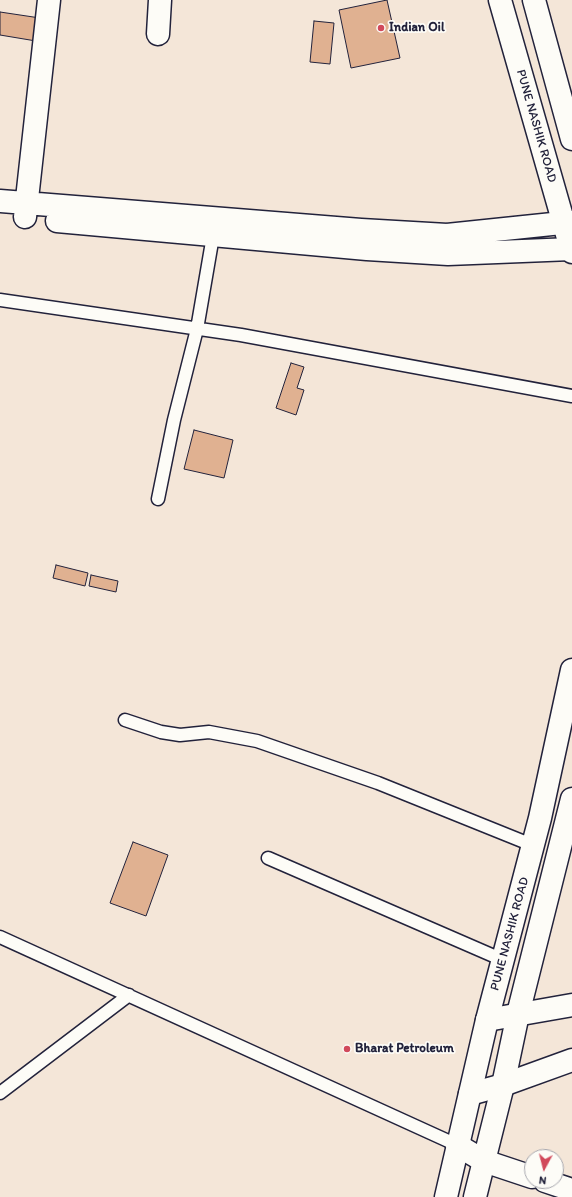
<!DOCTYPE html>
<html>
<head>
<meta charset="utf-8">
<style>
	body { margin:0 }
	#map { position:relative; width:572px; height:1197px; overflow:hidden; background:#f4e6d8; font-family:Itim,sans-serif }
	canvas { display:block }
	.north { position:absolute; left:524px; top:1149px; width:40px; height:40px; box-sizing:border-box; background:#fdfcf7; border:1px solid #a5a5ac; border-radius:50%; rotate:187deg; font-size:11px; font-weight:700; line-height:16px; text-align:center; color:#22223b }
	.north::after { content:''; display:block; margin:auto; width:14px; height:18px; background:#d1495b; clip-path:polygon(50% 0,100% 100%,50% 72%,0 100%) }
</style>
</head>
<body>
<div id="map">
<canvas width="572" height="1197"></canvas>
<div class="north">N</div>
</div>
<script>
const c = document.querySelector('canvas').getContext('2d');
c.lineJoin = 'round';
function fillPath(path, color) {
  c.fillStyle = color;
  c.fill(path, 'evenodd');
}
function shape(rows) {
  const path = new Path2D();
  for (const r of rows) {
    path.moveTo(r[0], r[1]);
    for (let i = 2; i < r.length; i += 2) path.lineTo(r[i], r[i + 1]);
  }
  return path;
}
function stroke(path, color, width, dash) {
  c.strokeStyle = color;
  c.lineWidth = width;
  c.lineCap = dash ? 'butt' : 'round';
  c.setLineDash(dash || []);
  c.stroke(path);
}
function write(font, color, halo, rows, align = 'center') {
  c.font = font + ' Itim,sans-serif';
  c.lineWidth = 3.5;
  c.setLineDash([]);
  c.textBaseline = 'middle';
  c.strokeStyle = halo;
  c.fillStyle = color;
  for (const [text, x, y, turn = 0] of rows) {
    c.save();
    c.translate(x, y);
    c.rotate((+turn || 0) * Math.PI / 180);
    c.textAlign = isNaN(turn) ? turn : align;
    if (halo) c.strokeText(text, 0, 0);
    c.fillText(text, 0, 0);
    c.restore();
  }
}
const building = shape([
	[387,0,400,58,351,68,339,10,387,0],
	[0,12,40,18,36,41,0,35,0,12],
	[314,21,334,23,330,64,310,62,314,21],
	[291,363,304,367,297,388,304,390,296,415,276,408,291,363],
	[194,430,233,440,224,478,184,469,194,430],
	[56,565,88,573,85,586,53,578,56,565],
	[91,575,118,581,116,592,89,586,91,575],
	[133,842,168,855,146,916,110,903,133,842]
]);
fillPath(building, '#e0b191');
stroke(building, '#22223b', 1);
const lane = shape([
	[0,300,241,335,572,396],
	[158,499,174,420,197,329,213,236],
	[125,720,161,732,180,735,209,732,257,741,378,783,532,845],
	[268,858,503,960],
	[0,937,457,1145],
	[0,1093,129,995]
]);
const street = shape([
	[158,34,160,0],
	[0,201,361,230,447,235,572,222],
	[25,217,49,0],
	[57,221,367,249,448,254,572,249],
	[457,1145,484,1161,532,1177],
	[545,1181,572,1190]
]);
const secondary = shape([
	[487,1020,572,1005],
	[470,1094,503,1085,572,1060]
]);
const highway = shape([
	[500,0,572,252],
	[534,0,572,139],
	[446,1197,487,1020,540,818,572,670],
	[475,1197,503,1085,518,1014,572,799]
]);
stroke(lane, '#22223b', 15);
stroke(street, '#22223b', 25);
stroke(secondary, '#22223b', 25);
stroke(highway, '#22223b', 25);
stroke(lane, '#fdfcf7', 12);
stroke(street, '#fdfcf7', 22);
stroke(secondary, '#fdfcf7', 22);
stroke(highway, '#fdfcf7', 22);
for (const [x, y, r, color] of [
	[381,28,4,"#d1495b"],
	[347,1049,4,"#d1495b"]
]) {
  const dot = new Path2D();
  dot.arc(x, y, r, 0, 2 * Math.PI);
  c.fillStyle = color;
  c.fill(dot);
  stroke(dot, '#fdfcf7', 1.5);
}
write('bold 13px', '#22223b', '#fdfcf7', [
	["Indian Oil",389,28],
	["Bharat Petroleum",355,1049]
], 'left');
write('13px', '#22223b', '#fdfcf7', [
	["PUNE NASHIK ROAD",536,126,74],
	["PUNE NASHIK ROAD",510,934,-75]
]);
</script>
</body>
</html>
